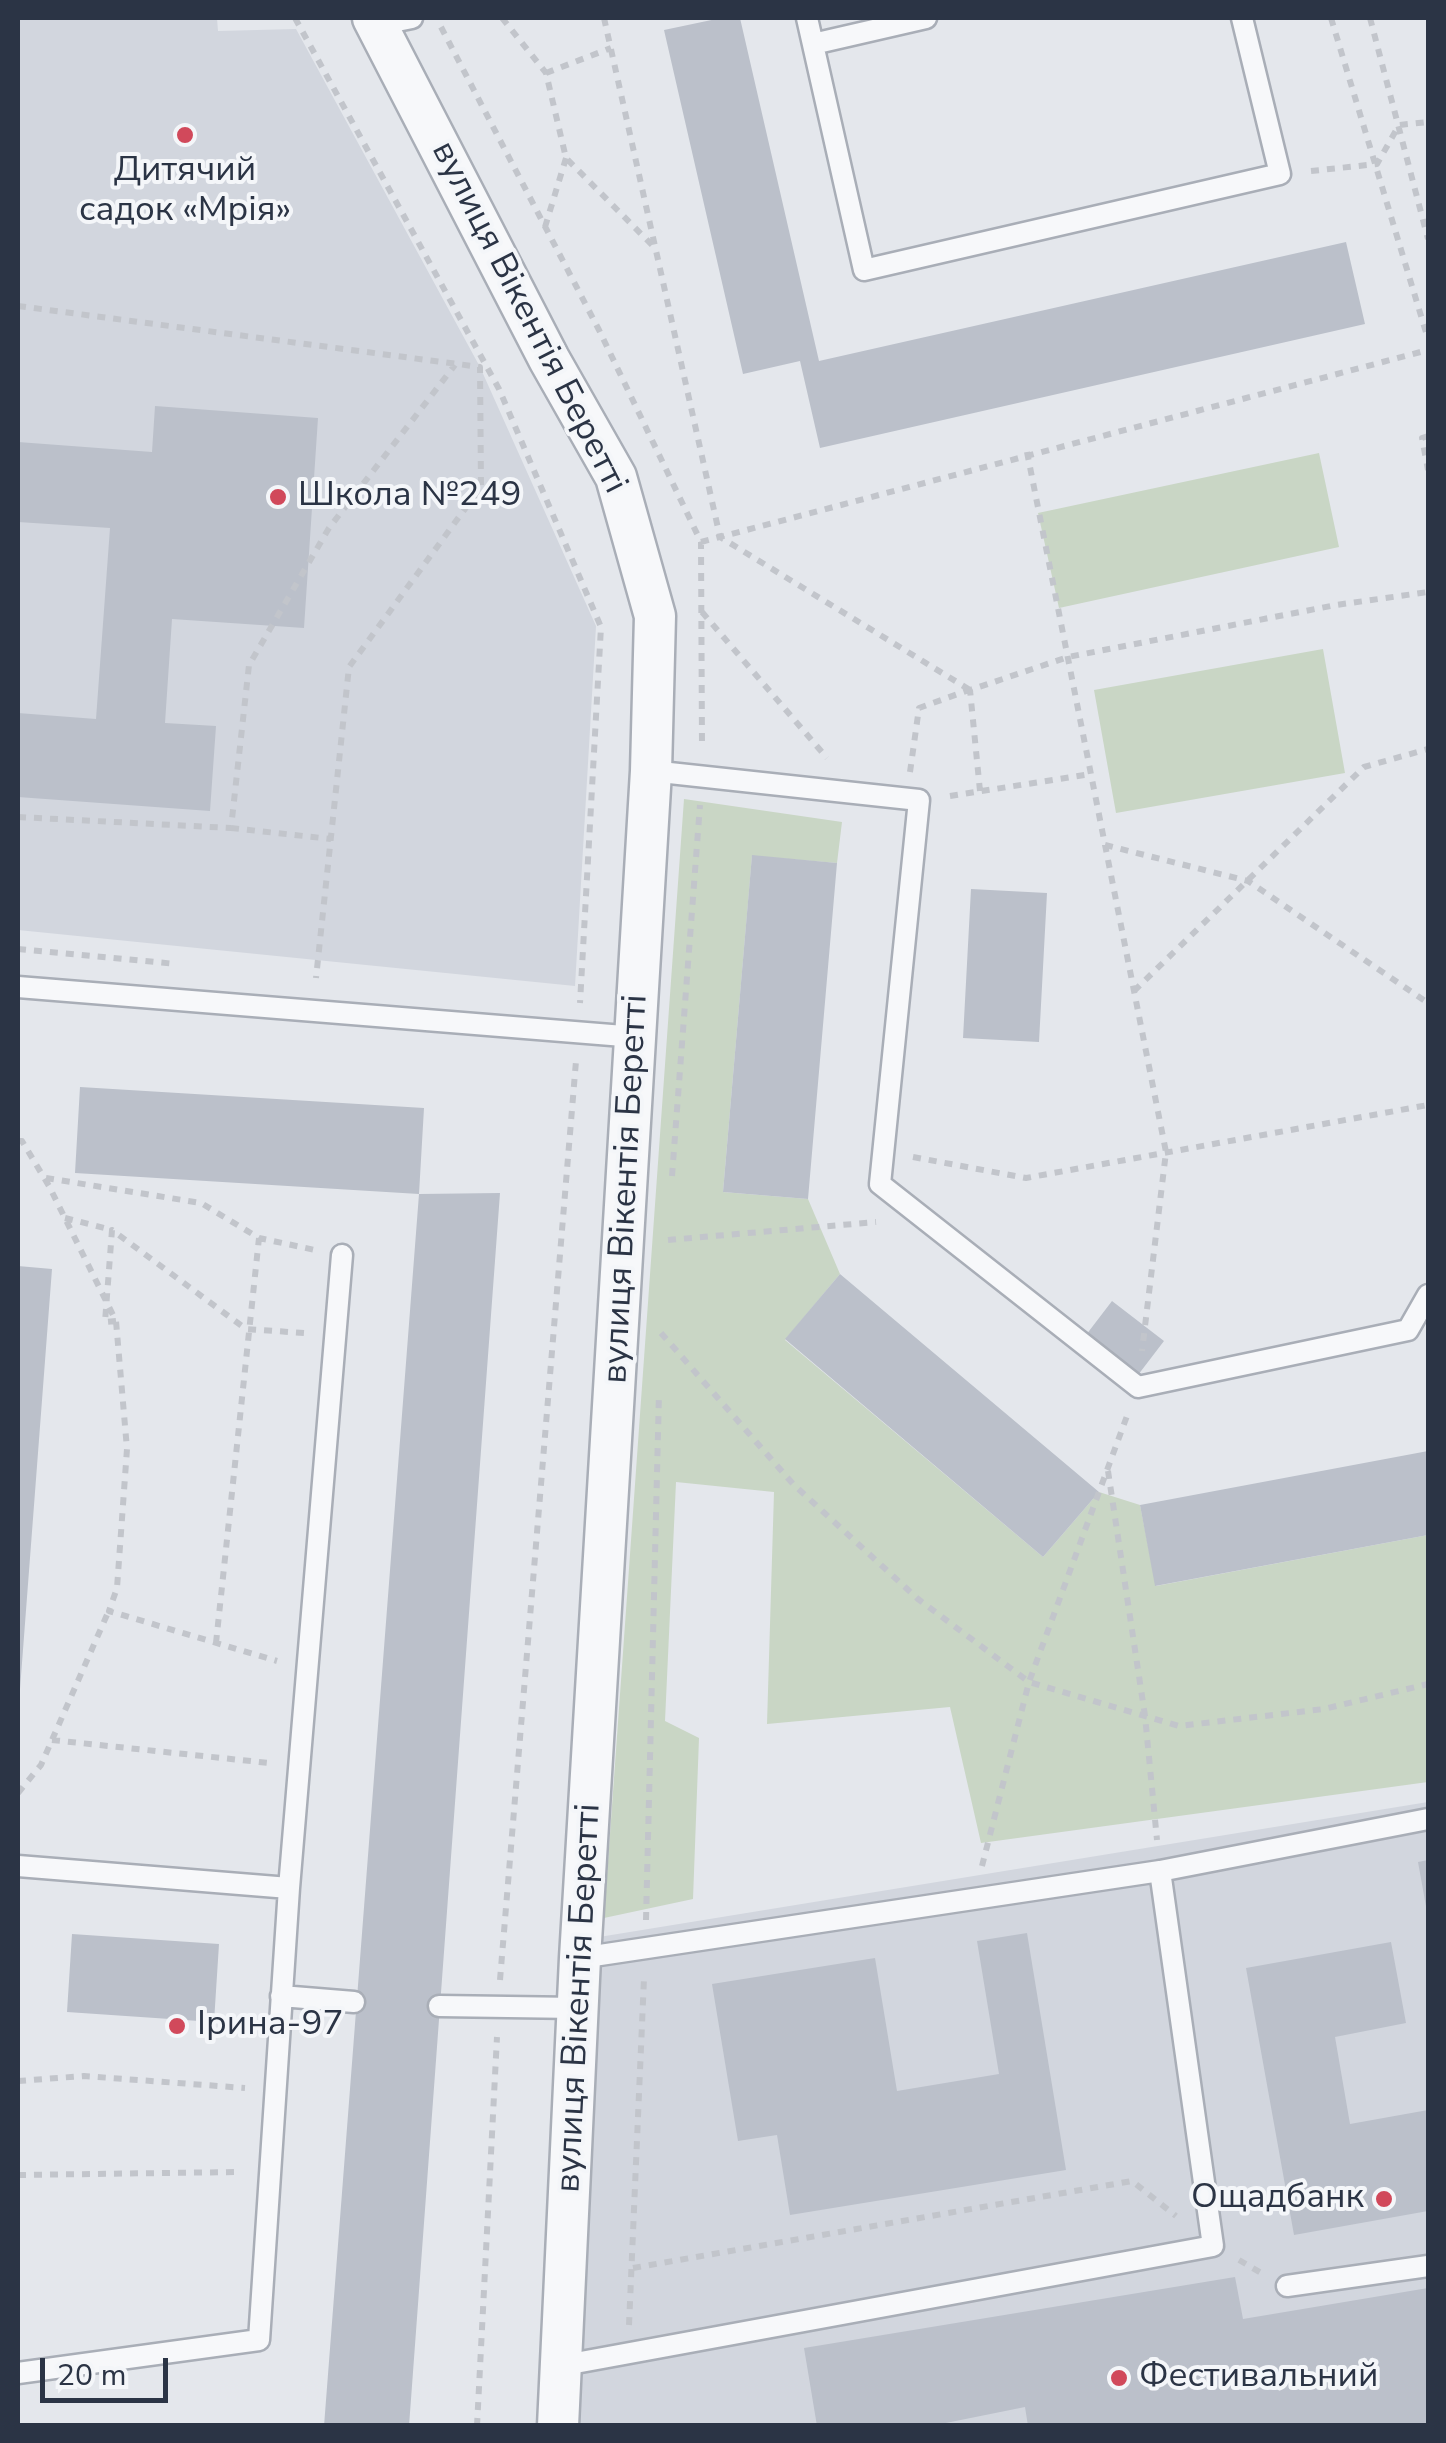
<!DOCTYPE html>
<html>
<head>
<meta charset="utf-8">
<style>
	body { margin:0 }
	#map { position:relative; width:1446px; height:2443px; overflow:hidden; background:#e4e7ec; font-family:"Nunito Sans",sans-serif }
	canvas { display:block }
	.frame { position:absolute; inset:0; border:20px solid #2b3445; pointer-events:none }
	.scale { position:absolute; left:40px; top:2358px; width:128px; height:45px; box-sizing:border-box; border:5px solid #2b3445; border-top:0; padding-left:12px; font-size:30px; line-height:35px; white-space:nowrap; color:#2b3445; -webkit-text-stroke:8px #f4f6f9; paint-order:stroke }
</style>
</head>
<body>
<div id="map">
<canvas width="1446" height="2443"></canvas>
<div class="frame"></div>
<div class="scale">20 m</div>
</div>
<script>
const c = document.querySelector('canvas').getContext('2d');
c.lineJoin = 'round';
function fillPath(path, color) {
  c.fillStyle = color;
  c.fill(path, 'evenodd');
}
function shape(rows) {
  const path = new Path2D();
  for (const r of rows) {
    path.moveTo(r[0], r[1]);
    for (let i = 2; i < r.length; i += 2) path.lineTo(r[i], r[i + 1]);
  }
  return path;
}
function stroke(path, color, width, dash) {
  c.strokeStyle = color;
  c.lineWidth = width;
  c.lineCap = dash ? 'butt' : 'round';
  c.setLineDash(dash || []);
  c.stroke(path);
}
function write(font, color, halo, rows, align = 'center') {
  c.font = font + ' "Nunito Sans",sans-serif';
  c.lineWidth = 8;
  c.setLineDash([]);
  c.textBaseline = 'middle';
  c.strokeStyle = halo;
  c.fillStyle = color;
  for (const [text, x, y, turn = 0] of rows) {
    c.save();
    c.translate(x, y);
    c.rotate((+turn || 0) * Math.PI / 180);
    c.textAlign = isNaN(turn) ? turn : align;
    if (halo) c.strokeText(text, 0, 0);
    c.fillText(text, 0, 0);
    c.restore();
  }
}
fillPath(shape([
	[18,18,217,18,218,31,296,29,480,367,596,626,575,986,18,930],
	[1428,1802,1428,2425,571,2426,593,1938]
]), '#d2d6de');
fillPath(shape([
	[1319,453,1339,547,1059,608,1038,513],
	[1323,649,1345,773,1116,813,1094,690],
	[684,799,842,822,837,863,752,856,723,1192,808,1199,840,1274,785,1340,1043,1557,1099,1492,1140,1505,1156,1586,1428,1535,1428,1782,981,1843,950,1707,767,1724,774,1492,676,1482,665,1721,699,1738,693,1899,604,1918]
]), '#c9d6c5');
fillPath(shape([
	[721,18,740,18,819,361,1346,242,1365,324,820,448,800,361,743,374,664,30],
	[155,406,318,418,304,628,172,619,165,723,216,726,210,811,18,797,18,713,96,719,110,528,18,522,18,442,152,452],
	[752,855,837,863,808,1199,723,1192],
	[971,889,1047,893,1039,1042,963,1038],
	[80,1087,424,1108,419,1194,75,1173],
	[500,1193,409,2426,324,2426,419,1194],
	[18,1266,52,1269,20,1689,18,1689],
	[840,1274,1099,1492,1043,1557,785,1339],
	[1112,1301,1164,1341,1138,1375,1086,1335],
	[1428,1451,1428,1535,1155,1586,1140,1505],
	[1428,1860,1428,1912,1427,1912,1418,1862],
	[1027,1933,1066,2170,790,2215,777,2135,738,2141,712,1984,875,1958,897,2091,999,2074,977,1941],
	[72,1934,219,1944,214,2022,67,2012],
	[1391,1942,1406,2023,1335,2037,1350,2124,1428,2110,1428,2211,1294,2235,1246,1968],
	[1235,2277,1243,2319,1428,2288,1428,2426,1028,2426,1025,2407,931,2426,817,2426,804,2348]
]), '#bbc0ca');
const service = shape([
	[807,18,864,270,1280,174,1242,18],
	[377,25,412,18],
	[813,44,926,18],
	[651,771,919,800,880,1184,1138,1387,1408,1330,1428,1295],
	[18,987,636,1037],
	[18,1866,289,1888],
	[580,1958,1160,1871,1428,1819],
	[281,1996,354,2002],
	[439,2006,577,2008],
	[1287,2286,1428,2266],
	[559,2366,1213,2246,1160,1871],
	[18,2373,259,2340,289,1888,342,1255]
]);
const minor = shape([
	[373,18,549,359,616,477,655,616,651,771,580,1958,558,2426]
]);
stroke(service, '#a9aeb7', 25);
stroke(minor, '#a9aeb7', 45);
stroke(shape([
	[295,18,499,389,601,627,580,1003],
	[502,18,546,73,566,158,654,247],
	[604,18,720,537,970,690],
	[1331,18,1428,339],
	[1370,18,1428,239],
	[441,27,599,330,701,542,702,747],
	[546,73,611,48],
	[1311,171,1377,164,1399,125,1428,122],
	[545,227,566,158],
	[18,306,480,367,481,487,349,667,316,978],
	[1428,436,1422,438,1428,470],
	[1027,452,1166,1152,1142,1351],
	[701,542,1428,350],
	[702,612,827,758],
	[910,772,919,708,969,690],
	[980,791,970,690,1068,657,1336,605,1428,592],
	[950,796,1091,774],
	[18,817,231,828,249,665,329,528,455,365],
	[231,828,331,839],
	[1105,845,1248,881,1428,1003],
	[18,949,176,964],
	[1134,991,1364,767,1428,749],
	[18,1141,22,1141,49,1186,116,1321,127,1449,117,1588,109,1611,277,1661],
	[913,1157,1026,1178,1428,1105],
	[672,1176,700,805],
	[46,1178,201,1203,259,1238,315,1250],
	[65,1218,112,1230],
	[668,1240,876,1222],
	[116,1321,105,1322,112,1230,246,1329,304,1333],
	[661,1333,793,1484,918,1599,1029,1682,1179,1726,1324,1709,1428,1684],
	[1108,1471,1145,1716,1157,1840],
	[216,1643,259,1238],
	[52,1740,269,1763],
	[18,1793,41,1765,110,1608],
	[982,1866,1029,1682,1127,1416],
	[646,1920,659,1393],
	[500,1980,576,1061],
	[18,2081,84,2076,245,2088],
	[18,2175,238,2172],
	[1239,2260,1263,2274],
	[633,2268,1132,2181,1176,2216],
	[629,2325,644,1978],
	[477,2426,497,2037]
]), '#c2c5cb', 6, [8, 8]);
stroke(service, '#f7f8fa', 20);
stroke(minor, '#f7f8fa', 40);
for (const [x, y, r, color] of [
	[185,135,10,"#d1495b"],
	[278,497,10,"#d1495b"],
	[177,2026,10,"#d1495b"],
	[1384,2199,10,"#d1495b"],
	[1119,2378,10,"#d1495b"]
]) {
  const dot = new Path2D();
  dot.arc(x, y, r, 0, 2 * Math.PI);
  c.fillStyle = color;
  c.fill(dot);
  stroke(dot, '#f4f6f9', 4);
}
write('35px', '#2b3445', '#f4f6f9', [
	["Дитячий",185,172,"center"],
	["садок «Мрія»",185,212,"center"],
	["Школа №249",298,497],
	["Ірина-97",197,2026],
	["Ощадбанк",1364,2199,"right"],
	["Фестивальний",1139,2378]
], 'left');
write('35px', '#2b3445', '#f4f6f9', [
	["вулиця Вікентія Беретті",528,318,63],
	["вулиця Вікентія Беретті",627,1189,-87],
	["вулиця Вікентія Беретті",580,1998,-87]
]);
</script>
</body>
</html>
